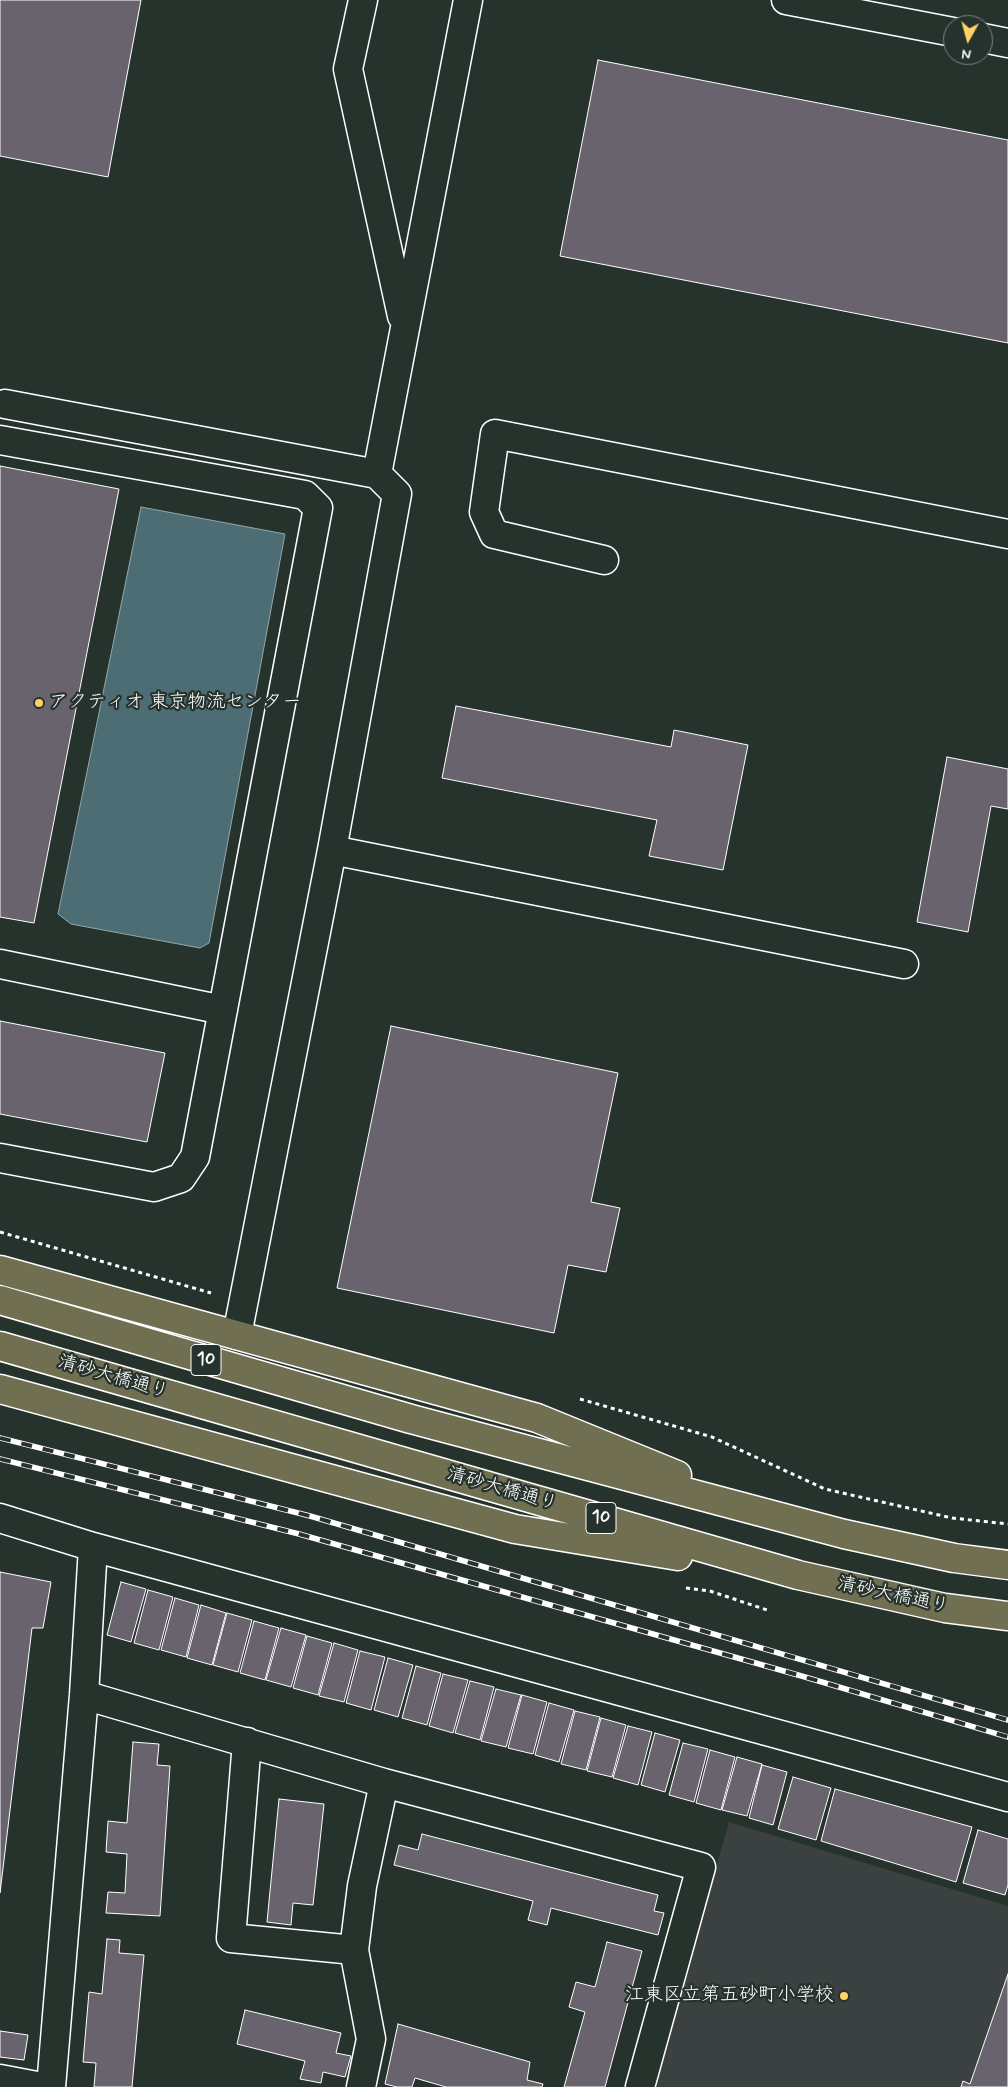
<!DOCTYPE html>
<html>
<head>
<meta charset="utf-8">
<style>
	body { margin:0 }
	#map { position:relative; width:1008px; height:2087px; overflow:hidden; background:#26332d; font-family:Mynerve,sans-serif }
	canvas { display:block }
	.north { position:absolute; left:943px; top:15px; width:50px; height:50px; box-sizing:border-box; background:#26332d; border:1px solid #7d8581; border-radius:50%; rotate:187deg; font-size:14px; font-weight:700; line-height:20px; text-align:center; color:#fff }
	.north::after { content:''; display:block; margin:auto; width:18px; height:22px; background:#ffd166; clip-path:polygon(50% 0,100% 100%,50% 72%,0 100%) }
</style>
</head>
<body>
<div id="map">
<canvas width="1008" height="2087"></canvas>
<div class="north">N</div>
</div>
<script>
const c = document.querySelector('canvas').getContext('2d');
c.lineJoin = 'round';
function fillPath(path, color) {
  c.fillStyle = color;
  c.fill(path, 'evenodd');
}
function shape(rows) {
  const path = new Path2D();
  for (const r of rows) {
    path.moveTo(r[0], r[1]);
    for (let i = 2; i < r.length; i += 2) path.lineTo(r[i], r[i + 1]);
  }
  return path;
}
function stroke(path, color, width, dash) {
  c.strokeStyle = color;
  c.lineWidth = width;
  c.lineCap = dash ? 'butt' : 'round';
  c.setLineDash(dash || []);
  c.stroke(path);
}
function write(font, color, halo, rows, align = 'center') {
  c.font = font + ' Mynerve,"Klee One",sans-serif';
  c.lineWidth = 4.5;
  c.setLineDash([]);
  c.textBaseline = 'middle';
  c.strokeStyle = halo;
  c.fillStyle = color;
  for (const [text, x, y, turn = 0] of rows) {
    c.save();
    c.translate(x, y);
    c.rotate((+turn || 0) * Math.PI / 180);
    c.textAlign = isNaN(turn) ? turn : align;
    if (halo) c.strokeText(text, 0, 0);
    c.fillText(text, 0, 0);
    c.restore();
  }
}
fillPath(shape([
	[729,1822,1008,1906,1008,2087,654,2087]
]), '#3a4140');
const water = shape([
	[141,507,285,534,209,943,200,948,71,924,58,914,141,507]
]);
fillPath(water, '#4d6d74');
stroke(water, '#94a7ac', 1);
const building = shape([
	[0,0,141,0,108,177,0,156,0,0],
	[598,60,1008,140,1008,343,560,256,598,60],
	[0,466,119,489,34,923,0,917,0,466],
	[456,706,671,747,674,730,748,745,723,870,649,856,657,820,442,778,456,706],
	[947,757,1008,769,1008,809,991,806,968,932,917,922,947,757],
	[0,1021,165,1053,147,1142,0,1114,0,1021],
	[391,1026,618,1073,591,1202,620,1208,606,1272,568,1265,554,1333,337,1288,391,1026],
	[0,1572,51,1582,43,1628,32,1628,0,1893,0,1572],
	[121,1582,146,1589,131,1642,107,1635,121,1582],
	[148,1590,173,1597,159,1650,134,1643,148,1590],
	[175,1598,199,1605,186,1657,161,1650,175,1598],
	[201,1605,226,1613,212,1665,187,1658,201,1605],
	[227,1613,252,1620,238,1672,213,1665,227,1613],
	[254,1621,279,1628,265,1680,240,1673,254,1621],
	[281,1628,306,1635,291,1687,266,1680,281,1628],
	[307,1636,332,1643,318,1695,293,1688,307,1636],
	[334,1643,358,1650,344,1702,319,1696,334,1643],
	[360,1651,385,1657,371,1710,346,1703,360,1651],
	[388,1658,413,1665,398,1717,374,1710,388,1658],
	[416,1666,441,1673,427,1725,402,1718,416,1666],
	[443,1674,468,1680,453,1733,429,1726,443,1674],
	[470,1681,494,1687,480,1740,455,1733,470,1681],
	[496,1689,521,1695,506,1747,481,1741,496,1689],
	[522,1695,547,1702,533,1754,508,1748,522,1695],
	[549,1703,574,1710,559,1762,535,1755,549,1703],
	[575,1711,600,1717,586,1770,561,1764,575,1711],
	[601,1718,626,1725,612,1777,587,1771,601,1718],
	[628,1726,652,1732,638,1785,613,1778,628,1726],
	[655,1733,680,1740,665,1792,641,1785,655,1733],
	[133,1742,159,1744,157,1765,170,1766,160,1916,106,1913,108,1892,125,1893,127,1854,106,1852,108,1821,127,1823,133,1742],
	[683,1743,708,1749,694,1802,669,1795,683,1743],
	[710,1750,735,1757,721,1810,696,1803,710,1750],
	[737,1757,762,1764,747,1816,722,1810,737,1757],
	[762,1765,787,1772,773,1825,749,1818,762,1765],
	[793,1777,831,1788,816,1840,778,1829,793,1777],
	[835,1789,972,1827,956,1882,821,1841,835,1789],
	[279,1799,324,1804,313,1905,293,1903,291,1925,267,1922,279,1799],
	[978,1830,1008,1839,1008,1885,1005,1895,963,1883,978,1830],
	[422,1834,658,1895,654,1911,664,1913,658,1935,551,1908,547,1925,528,1920,533,1901,394,1865,399,1845,418,1850,422,1834],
	[107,1939,120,1940,119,1953,144,1955,132,2087,94,2087,96,2063,83,2062,89,1992,102,1994,107,1939],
	[607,1942,642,1951,605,2087,564,2087,585,2012,569,2007,576,1982,595,1987,607,1942],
	[1008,1974,1008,2087,961,2087,963,2081,970,2084,1008,1974],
	[245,2010,341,2033,336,2053,351,2056,345,2077,323,2072,321,2083,300,2079,305,2061,237,2044,245,2010],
	[398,2024,530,2062,527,2080,543,2084,542,2087,446,2087,415,2078,412,2087,397,2087,385,2084,398,2024],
	[0,2031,28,2035,24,2060,0,2057,0,2031]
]);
fillPath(building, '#68636d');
stroke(building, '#fff', 1);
const minor = shape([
	[363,0,348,69,402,316],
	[786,0,953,32],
	[983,38,1008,43],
	[5,404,377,474],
	[0,440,305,495,318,508,195,1157,181,1178,154,1187,0,1158],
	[604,560,494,534,484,512,495,434,1008,534],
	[332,850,904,964],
	[0,964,223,1010],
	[237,1335,332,850,397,494,377,474,468,0],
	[0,1518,93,1547,1008,1797],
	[84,1695,384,1783,701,1867,640,2087],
	[247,1742,231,1938,354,1950],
	[0,2079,42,2087],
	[51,2087,84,1695,93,1547],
	[361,2087,371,2039,354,1950,362,1886,384,1783]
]);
const major = shape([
	[0,1270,537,1418,677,1475],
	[0,1300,411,1419,844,1534,954,1558,1008,1565],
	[0,1346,798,1575,945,1608,1008,1616],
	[0,1389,515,1529,678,1556]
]);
stroke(minor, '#fff', 31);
stroke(major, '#fff', 31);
stroke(shape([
	[0,1232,211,1293],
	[580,1399,712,1437,825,1489,952,1518,1008,1524],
	[686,1588,710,1591,770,1611]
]), '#fff', 3, [4, 4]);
stroke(minor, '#26332d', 28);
stroke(major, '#706f52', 28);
const rail = shape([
	[0,1438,310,1516,1008,1720],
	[0,1459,299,1534,805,1677,1008,1737]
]);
stroke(rail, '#fff', 5.5);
stroke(rail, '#26332d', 4, [11]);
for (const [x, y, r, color] of [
	[39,703,5,"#ffd166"],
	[844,1996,5,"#ffd166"]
]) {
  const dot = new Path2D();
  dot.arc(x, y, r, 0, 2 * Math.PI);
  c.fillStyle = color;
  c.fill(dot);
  stroke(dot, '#26332d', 2);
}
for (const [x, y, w] of [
	[206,1360,30],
	[601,1518,30]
]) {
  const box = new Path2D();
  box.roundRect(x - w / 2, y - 15.5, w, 31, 4);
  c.fillStyle = '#26332d';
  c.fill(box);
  stroke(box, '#fff', 1);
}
write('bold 18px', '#fff', null, [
	["10",206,1360],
	["10",601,1518]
]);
write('19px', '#fff', '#26332d', [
	["アクティオ 東京物流センター",49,703],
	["江東区立第五砂町小学校",834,1996,"right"]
], 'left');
write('19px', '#fff', '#26332d', [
	["清砂大橋通り",113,1378,16],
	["清砂大橋通り",502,1490,16],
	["清砂大橋通り",893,1596,12]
]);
</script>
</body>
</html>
